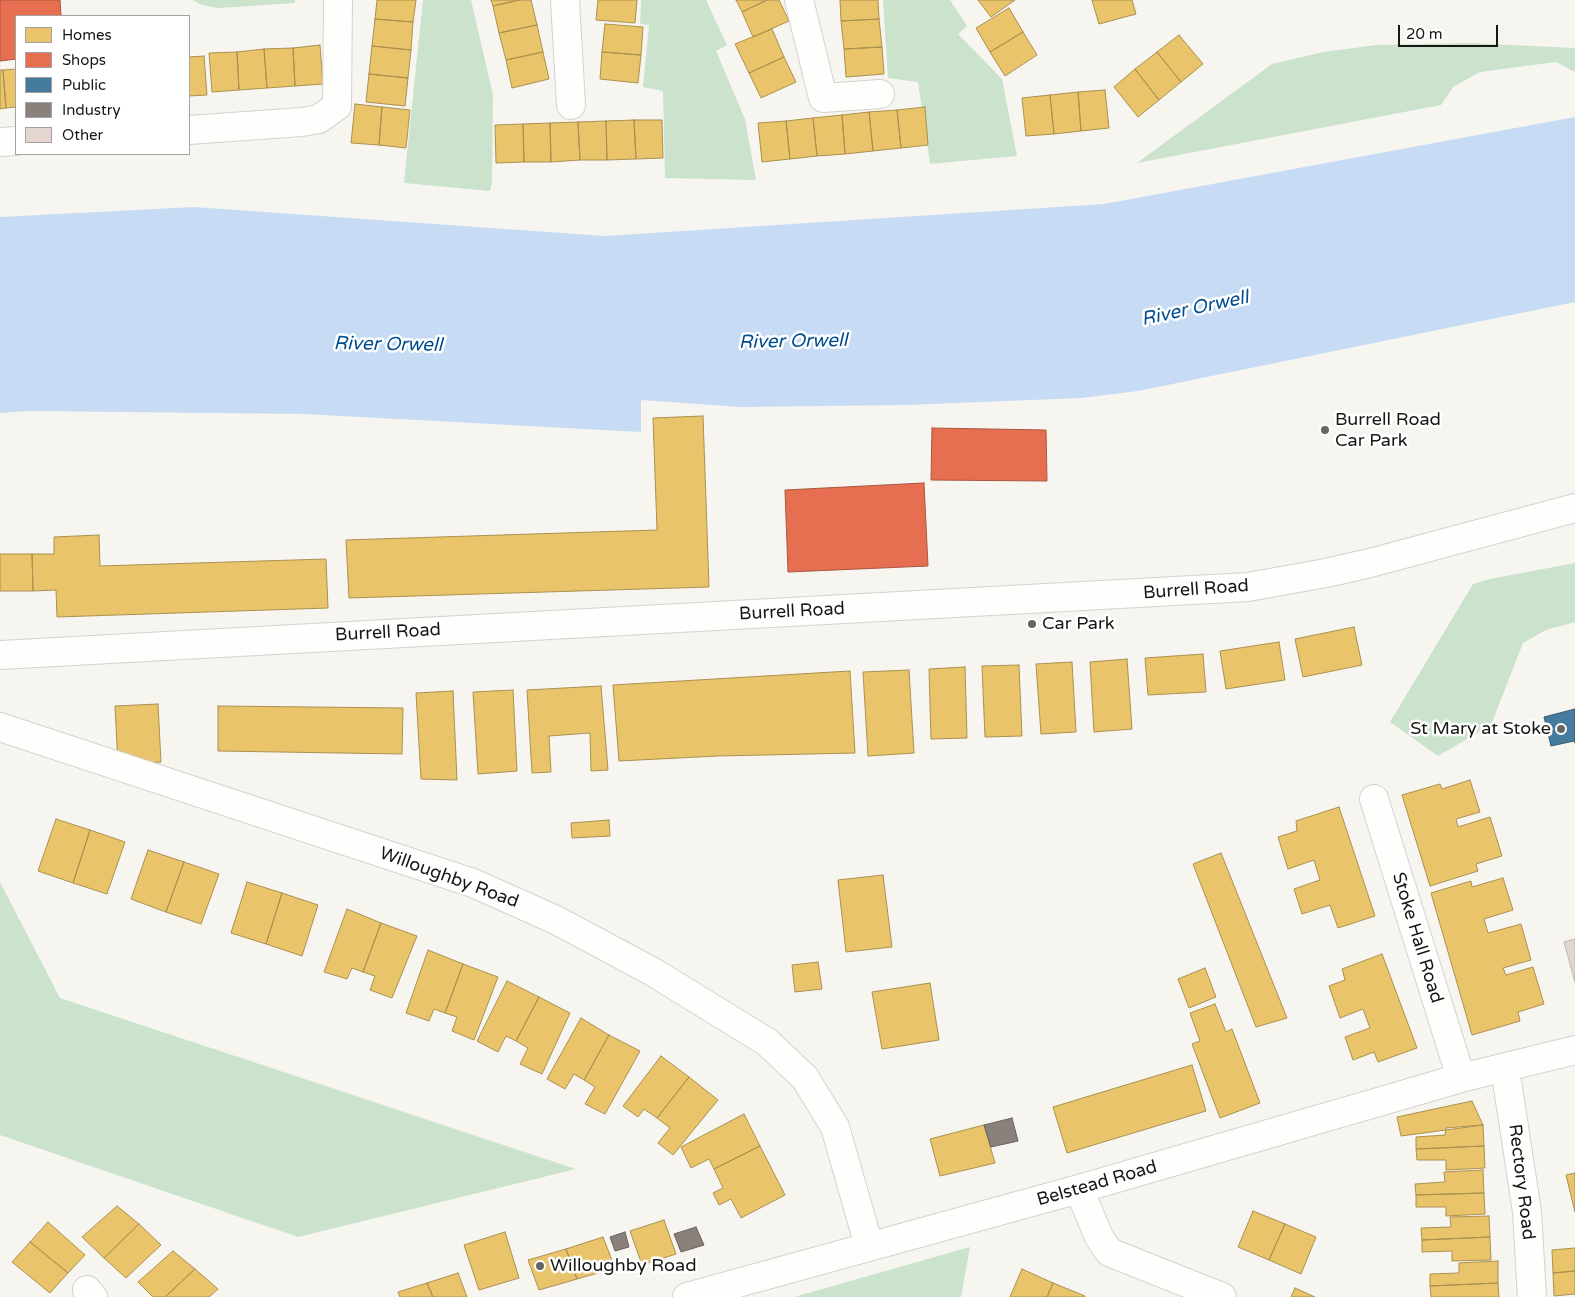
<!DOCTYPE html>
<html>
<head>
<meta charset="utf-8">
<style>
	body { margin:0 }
	#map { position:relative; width:1575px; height:1297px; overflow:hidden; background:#f7f5f0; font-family:"Varela Round",sans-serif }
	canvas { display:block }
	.legend { position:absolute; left:15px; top:15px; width:175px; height:140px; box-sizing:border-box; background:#fff; border:1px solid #a3a2a1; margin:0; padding:6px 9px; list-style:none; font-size:15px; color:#181714 }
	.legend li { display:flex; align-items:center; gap:10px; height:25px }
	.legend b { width:25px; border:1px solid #a3a2a1 }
	.scale { position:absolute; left:1398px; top:25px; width:100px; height:22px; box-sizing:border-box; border:2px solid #181714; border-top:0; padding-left:6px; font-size:15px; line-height:18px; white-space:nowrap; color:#181714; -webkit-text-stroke:4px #fff; paint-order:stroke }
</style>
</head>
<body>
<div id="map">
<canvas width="1575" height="1297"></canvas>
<ul class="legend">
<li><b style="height:14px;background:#e9c46a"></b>Homes</li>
<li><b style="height:14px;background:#e76f51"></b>Shops</li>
<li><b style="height:14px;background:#457b9d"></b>Public</li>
<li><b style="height:14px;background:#8a817c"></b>Industry</li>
<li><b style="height:14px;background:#e5d5d0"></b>Other</li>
</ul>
<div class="scale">20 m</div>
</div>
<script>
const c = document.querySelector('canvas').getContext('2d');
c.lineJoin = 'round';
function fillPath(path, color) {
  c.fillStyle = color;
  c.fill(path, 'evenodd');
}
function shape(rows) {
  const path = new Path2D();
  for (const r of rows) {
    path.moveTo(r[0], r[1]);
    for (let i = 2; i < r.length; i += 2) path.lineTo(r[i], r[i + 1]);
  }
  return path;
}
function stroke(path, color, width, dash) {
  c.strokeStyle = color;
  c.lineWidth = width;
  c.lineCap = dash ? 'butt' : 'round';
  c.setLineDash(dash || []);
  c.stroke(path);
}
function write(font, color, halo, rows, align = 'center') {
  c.font = font + ' "Varela Round",sans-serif';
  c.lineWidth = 5;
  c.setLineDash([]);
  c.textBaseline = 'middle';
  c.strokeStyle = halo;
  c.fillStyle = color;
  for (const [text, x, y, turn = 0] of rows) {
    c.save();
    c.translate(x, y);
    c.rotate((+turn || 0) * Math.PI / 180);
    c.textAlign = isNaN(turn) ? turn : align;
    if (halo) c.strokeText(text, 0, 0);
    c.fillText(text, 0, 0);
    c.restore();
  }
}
fillPath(shape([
	[193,0,295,0,295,3,218,8,202,5],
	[423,0,471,0,493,95,492,182,490,191,404,183],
	[641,0,706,0,727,45,716,51,745,119,756,180,665,178,663,91,643,87,649,25,640,24],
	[883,0,950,0,967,26,958,34,1002,79,1017,156,930,164,918,82,888,78],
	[1469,43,1575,48,1575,72,1556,62,1480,72,1453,87,1441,105,1137,163,1272,64,1323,52,1377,45],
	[1575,563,1575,622,1546,630,1523,643,1491,725,1438,756,1390,722,1473,584,1490,579],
	[0,882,60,998,576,1169,298,1237,0,1135],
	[970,1247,961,1297,794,1297]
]), '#cbe2cd');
fillPath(shape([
	[1575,117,1575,302,1138,391,1081,398,907,405,741,407,641,400,641,432,304,414,29,411,0,413,0,217,194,207,605,236,1104,204]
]), '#c7dcf4');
const homes = shape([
	[377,0,416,0,413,22,375,19,377,0],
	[491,0,519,0,493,6,491,0],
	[519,0,531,0,537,25,499,33,493,6,519,0],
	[598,0,637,0,635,23,596,20,598,0],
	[736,0,767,0,742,12,736,0],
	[767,0,779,0,789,21,753,37,742,12,767,0],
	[840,0,878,0,879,19,841,21,840,0],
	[978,0,1015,0,991,17,978,0],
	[1092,0,1132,0,1136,14,1099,24,1092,0],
	[1009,8,1023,32,990,52,976,28,1009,8],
	[375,19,413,22,411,50,372,46,375,19],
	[879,19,882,47,844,49,841,21,879,19],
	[605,24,643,27,641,55,602,52,605,24],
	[537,25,543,52,506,60,499,33,537,25],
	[772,29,784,57,749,73,735,44,772,29],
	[1023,32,1037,55,1005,76,990,52,1023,32],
	[1179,35,1203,64,1181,82,1157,52,1179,35],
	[320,45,323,84,295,86,293,48,320,45],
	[372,46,411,50,408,78,369,74,372,46],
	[882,47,884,74,846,77,844,49,882,47],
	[293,48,295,86,267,88,264,49,293,48],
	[264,49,267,88,239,90,237,52,264,49],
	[237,52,239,90,212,92,209,53,237,52],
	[543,52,549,79,512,88,506,60,543,52],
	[602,52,641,55,638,83,600,79,602,52],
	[1157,52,1181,82,1159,100,1135,69,1157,52],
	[204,56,207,95,189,96,189,57,204,56],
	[784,57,796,82,761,98,749,73,784,57],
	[16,69,16,107,6,108,3,70,16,69],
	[1135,69,1159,100,1138,117,1114,87,1135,69],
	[0,70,3,70,6,108,0,109,0,70],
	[369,74,408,78,405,106,366,102,369,74],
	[1105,90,1109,128,1081,131,1078,92,1105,90],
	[1078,92,1081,131,1054,134,1050,95,1078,92],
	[1050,95,1054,134,1026,136,1022,98,1050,95],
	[355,104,382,107,379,145,351,143,355,104],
	[382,107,410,110,406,148,379,145,382,107],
	[925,107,928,145,901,148,897,110,925,107],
	[897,110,901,148,873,151,869,112,897,110],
	[869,112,873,151,845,154,842,115,869,112],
	[842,115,845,154,817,156,813,118,842,115],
	[813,118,817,156,790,159,786,121,813,118],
	[634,120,662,120,663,158,636,159,634,120],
	[634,120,636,159,607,160,606,121,634,120],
	[606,121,607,160,580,160,578,122,606,121],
	[786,121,790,159,762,162,758,123,786,121],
	[578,122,580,160,551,162,550,123,578,122],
	[550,123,551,162,524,162,523,124,550,123],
	[523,124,524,162,496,163,495,125,523,124],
	[703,416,709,587,349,598,346,540,657,530,653,418,703,416],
	[99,535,100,566,326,559,328,608,57,617,56,590,33,591,32,554,54,554,54,537,99,535],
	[0,554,32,554,33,591,0,591,0,554],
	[1354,627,1362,665,1303,677,1295,639,1354,627],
	[1279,642,1285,680,1226,689,1220,651,1279,642],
	[1203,654,1206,692,1148,695,1145,658,1203,654],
	[1127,659,1132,729,1094,732,1090,662,1127,659],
	[1072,662,1076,732,1041,734,1036,664,1072,662],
	[1019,665,1022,736,985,737,982,666,1019,665],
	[965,667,967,738,931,739,929,669,965,667],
	[909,670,914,753,868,756,863,672,909,670],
	[850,671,855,753,718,756,619,761,613,685,850,671],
	[601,686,608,770,591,771,590,733,549,736,551,772,532,773,527,690,601,686],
	[513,690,517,771,478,774,473,692,513,690],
	[453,691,457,780,421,779,416,693,453,691],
	[158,704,161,762,118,765,115,706,158,704],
	[218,706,403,708,402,754,218,751,218,706],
	[1470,780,1480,812,1456,819,1458,827,1490,817,1502,856,1476,864,1478,871,1430,886,1402,795,1440,784,1442,789,1470,780],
	[1339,807,1375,916,1338,928,1330,905,1302,914,1294,889,1320,880,1314,860,1288,869,1278,837,1297,831,1296,821,1339,807],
	[56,819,90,830,73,883,38,871,56,819],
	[609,820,610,836,572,838,571,823,609,820],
	[90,830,125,842,107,894,73,883,90,830],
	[148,850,184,862,166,912,131,899,148,850],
	[1221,853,1287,1018,1256,1027,1193,864,1221,853],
	[184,862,219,874,201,924,166,912,184,862],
	[883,875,892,947,846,952,838,880,883,875],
	[1503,878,1513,910,1484,919,1488,933,1521,924,1531,960,1503,968,1506,975,1533,967,1544,1004,1518,1012,1520,1021,1472,1035,1431,893,1471,881,1472,887,1503,878],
	[247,882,282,893,266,944,231,933,247,882],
	[282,893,318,905,302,956,266,944,282,893],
	[347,909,381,923,363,972,352,968,347,979,324,972,347,909],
	[381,923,417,936,392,998,370,990,375,976,363,972,381,923],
	[428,950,463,964,445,1013,434,1009,429,1021,406,1013,428,950],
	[1382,954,1417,1048,1378,1062,1374,1052,1353,1060,1345,1037,1370,1028,1363,1009,1340,1018,1329,986,1345,980,1342,969,1382,954],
	[818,962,822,989,795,992,792,965,818,962],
	[463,964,498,977,474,1040,452,1031,457,1017,445,1013,463,964],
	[1205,968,1216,997,1189,1008,1178,979,1205,968],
	[507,981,539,997,516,1041,506,1036,498,1052,477,1041,507,981],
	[930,983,939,1040,882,1049,872,992,930,983],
	[539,997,570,1013,542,1074,520,1064,528,1048,516,1041,539,997],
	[1215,1004,1226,1032,1232,1029,1260,1103,1220,1118,1192,1044,1200,1041,1190,1013,1215,1004],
	[581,1018,609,1035,584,1080,574,1074,565,1089,547,1079,581,1018],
	[609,1035,640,1051,605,1114,585,1104,595,1087,584,1080,609,1035],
	[661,1056,689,1077,657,1118,644,1109,638,1117,623,1106,661,1056],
	[1192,1065,1206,1111,1067,1153,1053,1107,1192,1065],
	[689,1077,718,1100,673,1155,658,1143,670,1128,657,1118,689,1077],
	[1472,1101,1483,1125,1401,1136,1397,1117,1472,1101],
	[744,1114,760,1146,714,1169,709,1159,691,1168,681,1147,744,1114],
	[984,1125,995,1163,940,1176,930,1139,984,1125],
	[1483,1125,1484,1146,1416,1149,1416,1137,1445,1135,1446,1128,1483,1125],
	[760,1146,785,1195,741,1218,731,1199,719,1205,713,1193,723,1188,714,1169,760,1146],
	[1484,1146,1485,1168,1446,1170,1446,1160,1417,1160,1416,1149,1484,1146],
	[1483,1170,1484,1193,1416,1195,1415,1184,1445,1182,1444,1172,1483,1170],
	[1575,1173,1575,1212,1566,1175,1575,1173],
	[1484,1193,1485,1214,1446,1216,1446,1207,1416,1207,1416,1195,1484,1193],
	[117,1206,139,1224,104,1258,82,1237,117,1206],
	[1253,1211,1285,1224,1269,1260,1238,1247,1253,1211],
	[1489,1216,1490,1237,1422,1240,1421,1228,1451,1227,1450,1217,1489,1216],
	[664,1220,676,1254,642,1265,630,1231,664,1220],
	[48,1222,85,1255,68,1273,30,1242,48,1222],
	[139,1224,161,1245,126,1278,104,1258,139,1224],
	[1285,1224,1316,1237,1301,1274,1269,1260,1285,1224],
	[505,1232,519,1278,479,1290,464,1245,505,1232],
	[603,1237,615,1268,577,1279,566,1249,603,1237],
	[1490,1237,1491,1260,1452,1261,1452,1251,1422,1252,1422,1240,1490,1237],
	[30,1242,68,1273,50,1293,12,1262,30,1242],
	[1575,1248,1575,1271,1553,1273,1552,1250,1575,1248],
	[566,1249,577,1279,539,1290,528,1260,566,1249],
	[173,1251,195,1269,165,1297,153,1297,138,1282,173,1251],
	[1498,1261,1498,1283,1430,1286,1430,1274,1459,1273,1459,1263,1498,1261],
	[195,1269,218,1289,209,1297,165,1297,195,1269],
	[1022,1269,1053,1283,1047,1297,1010,1297,1022,1269],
	[1575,1271,1575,1294,1554,1296,1553,1273,1575,1271],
	[458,1273,467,1297,433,1297,427,1283,458,1273],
	[427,1283,433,1297,400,1297,398,1292,427,1283],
	[1053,1283,1085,1296,1085,1297,1047,1297,1053,1283],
	[1498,1283,1499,1297,1431,1297,1430,1286,1498,1283],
	[1295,1288,1315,1297,1291,1297,1295,1288]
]);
fillPath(homes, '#e9c46a');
stroke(homes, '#aa9050', 1);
const shops = shape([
	[0,0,60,0,61,16,16,16,16,59,0,61,0,0],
	[932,428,1046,430,1047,481,931,480,932,428],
	[924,483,928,566,788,572,785,490,924,483]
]);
fillPath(shops, '#e76f51');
stroke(shops, '#a9553f', 1);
const public = shape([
	[1575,709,1575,743,1574,741,1551,746,1544,717,1575,709]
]);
fillPath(public, '#457b9d');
stroke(public, '#385d74', 1);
const industry = shape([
	[1012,1118,1018,1141,991,1147,984,1125,1012,1118],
	[696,1227,704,1245,681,1252,674,1234,696,1227],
	[625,1232,629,1247,615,1251,610,1237,625,1232]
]);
fillPath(industry, '#8a817c');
stroke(industry, '#68615d', 1);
const building = shape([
	[1575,939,1575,982,1564,942,1575,939]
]);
fillPath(building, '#e5d5d0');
stroke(building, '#bab7b5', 1);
const minor = shape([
	[565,0,571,105],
	[799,0,823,98,880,94],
	[189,130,302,122,319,119,337,106,338,0],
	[0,142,16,141],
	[0,727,473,883,556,920,653,972,767,1042,805,1078,835,1127,869,1246],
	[1374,799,1461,1078],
	[1505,1068,1527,1212,1532,1297],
	[1079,1189,1099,1237,1109,1252,1222,1297],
	[87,1290,93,1297],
	[687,1297,1079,1189,1461,1078,1575,1050]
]);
const major = shape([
	[0,655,1248,587,1326,573,1370,563,1575,508]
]);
stroke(minor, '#d3d2ce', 30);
stroke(major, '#d3d2ce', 30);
stroke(minor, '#fefefd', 28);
stroke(major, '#fefefd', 28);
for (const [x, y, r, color] of [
	[1325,430,5,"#666561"],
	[1032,624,5,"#666561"],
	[1561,729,5,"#666561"],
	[540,1266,5,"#666561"]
]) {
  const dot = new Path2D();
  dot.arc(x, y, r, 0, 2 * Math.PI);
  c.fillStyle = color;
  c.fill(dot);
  stroke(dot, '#fff', 2);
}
write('18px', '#181714', '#fff', [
	["Burrell Road",1335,420],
	["Car Park",1335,441],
	["Car Park",1042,624],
	["St Mary at Stoke",1551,729,"right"],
	["Willoughby Road",550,1266]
], 'left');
write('18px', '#181714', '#fff', [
	["Burrell Road",1196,590,-4],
	["Burrell Road",792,612,-3],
	["Burrell Road",388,633,-3],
	["Willoughby Road",449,878,20],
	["Stoke Hall Road",1417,938,73],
	["Rectory Road",1521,1182,83],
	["Belstead Road",1097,1184,-16]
]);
write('italic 19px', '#004d91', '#fff', [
	["River Orwell",1195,309,-12],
	["River Orwell",793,342,-1],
	["River Orwell",388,345,1]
]);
</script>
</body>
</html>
